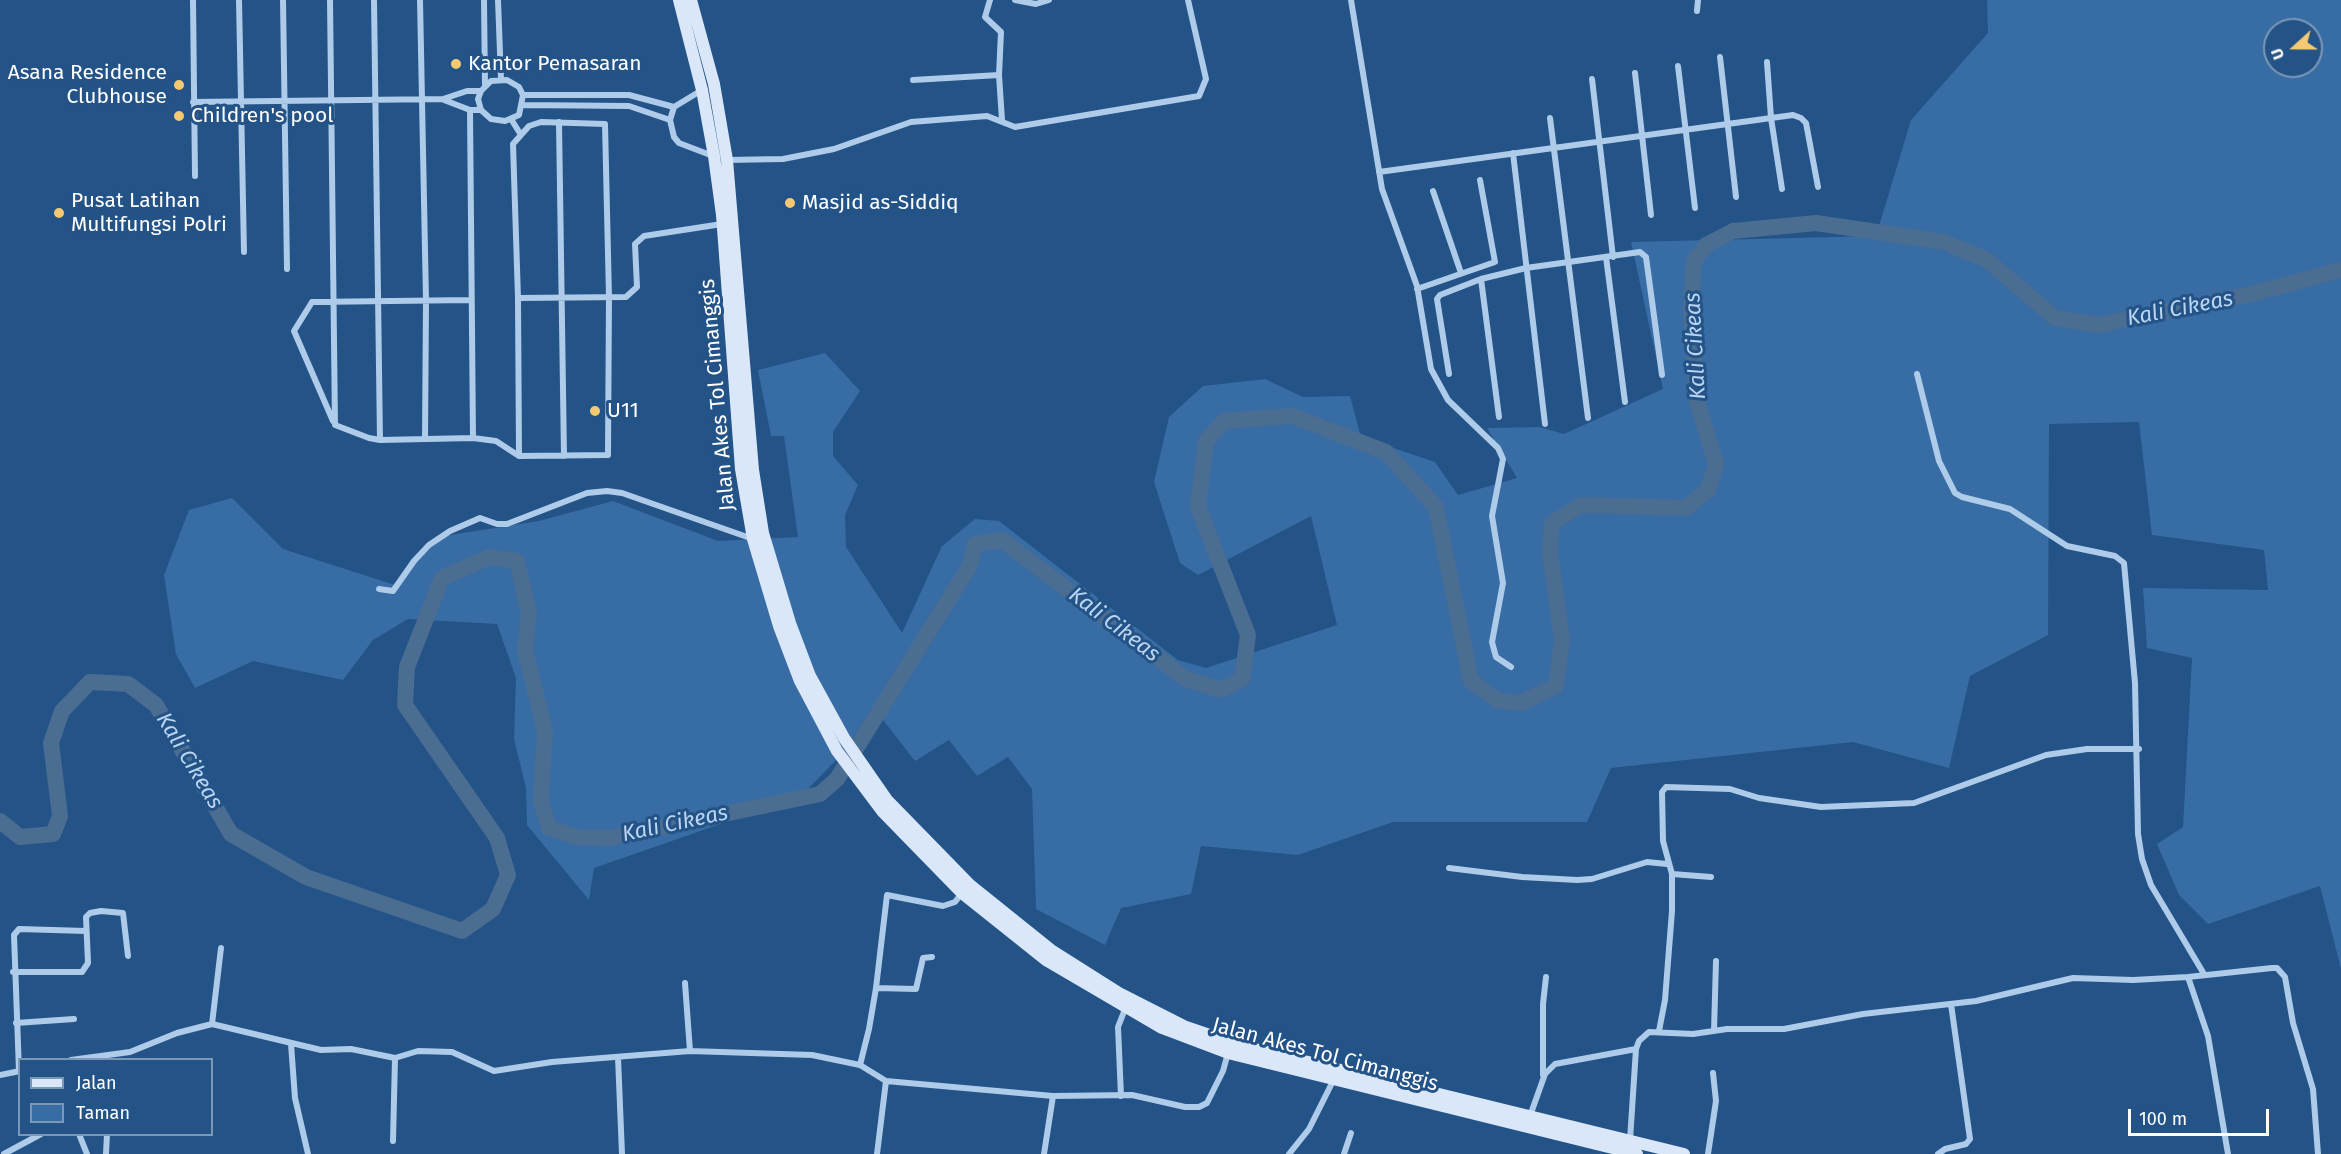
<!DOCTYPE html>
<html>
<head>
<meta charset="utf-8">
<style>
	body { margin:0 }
	#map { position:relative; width:2341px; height:1154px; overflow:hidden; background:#235387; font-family:"Fira Sans",sans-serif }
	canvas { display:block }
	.legend { position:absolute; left:18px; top:1058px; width:195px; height:78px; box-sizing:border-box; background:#235387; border:2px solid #7b98b7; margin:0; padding:8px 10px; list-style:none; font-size:18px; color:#fff }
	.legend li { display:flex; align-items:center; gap:12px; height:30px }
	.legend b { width:30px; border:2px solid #7b98b7 }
	.north { position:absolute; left:2263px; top:18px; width:60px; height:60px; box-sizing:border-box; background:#235387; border:2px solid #7b98b7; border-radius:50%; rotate:249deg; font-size:16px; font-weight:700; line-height:24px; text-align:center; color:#fff }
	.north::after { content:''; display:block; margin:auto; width:21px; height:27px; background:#f4c971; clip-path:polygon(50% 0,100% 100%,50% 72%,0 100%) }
	.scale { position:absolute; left:2128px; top:1109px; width:141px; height:27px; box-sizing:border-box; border:3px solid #fff; border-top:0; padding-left:8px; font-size:18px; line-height:21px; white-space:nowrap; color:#fff; -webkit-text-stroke:4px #235387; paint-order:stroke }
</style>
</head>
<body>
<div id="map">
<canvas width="2341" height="1154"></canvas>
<ul class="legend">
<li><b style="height:8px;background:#d9e7f8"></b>Jalan</li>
<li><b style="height:16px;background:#376da4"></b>Taman</li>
</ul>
<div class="north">U</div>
<div class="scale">100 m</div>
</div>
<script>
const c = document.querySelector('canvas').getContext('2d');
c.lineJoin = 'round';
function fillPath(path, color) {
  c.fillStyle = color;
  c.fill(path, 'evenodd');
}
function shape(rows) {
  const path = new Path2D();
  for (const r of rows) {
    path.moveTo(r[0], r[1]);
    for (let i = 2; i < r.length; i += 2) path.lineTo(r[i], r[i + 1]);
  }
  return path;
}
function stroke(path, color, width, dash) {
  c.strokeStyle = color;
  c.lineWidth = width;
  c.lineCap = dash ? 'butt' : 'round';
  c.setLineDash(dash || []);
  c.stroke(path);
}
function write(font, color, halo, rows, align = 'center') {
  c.font = font + ' "Fira Sans",sans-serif';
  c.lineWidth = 6;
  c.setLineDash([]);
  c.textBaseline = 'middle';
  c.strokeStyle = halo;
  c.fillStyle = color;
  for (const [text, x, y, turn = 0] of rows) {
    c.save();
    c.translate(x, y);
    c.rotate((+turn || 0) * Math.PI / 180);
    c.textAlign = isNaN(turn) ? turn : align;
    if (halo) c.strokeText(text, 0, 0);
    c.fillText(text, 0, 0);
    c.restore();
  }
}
fillPath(shape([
	[1987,0,2341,0,2341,969,2320,886,2208,924,2179,895,2157,844,2183,827,2192,658,2147,648,2143,588,2268,590,2264,550,2152,535,2139,422,2049,424,2048,635,1970,676,1949,768,1853,742,1611,768,1587,822,1393,822,1298,855,1201,846,1191,894,1121,908,1105,945,1036,909,1032,789,1008,757,977,776,949,740,915,761,873,707,844,752,801,796,594,868,589,900,527,825,526,788,514,739,516,678,497,624,408,619,373,640,343,680,253,661,195,688,176,654,164,575,189,510,232,498,283,549,398,586,416,557,438,537,539,521,613,501,718,541,798,537,784,436,771,436,758,370,825,353,860,391,833,432,833,456,858,485,845,515,846,547,902,633,942,546,975,519,999,521,1178,660,1206,668,1337,625,1311,516,1198,575,1180,563,1154,482,1169,417,1203,386,1265,379,1303,397,1350,396,1361,437,1435,462,1458,495,1517,478,1487,428,1540,427,1564,434,1663,389,1631,242,1876,236,1911,120,1988,33],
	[2275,30,2311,30,2311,66,2275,66]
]), '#376da4');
stroke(shape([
	[0,821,20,837,53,834,60,816,51,743,62,711,90,682,128,684,156,705,231,834,306,877,462,931,493,909,508,875,497,838,405,705,407,667,442,578,489,557,517,561,529,613,525,650,545,731,541,801,549,828,576,837,610,838,820,794,837,779,969,567,975,544,1002,540,1186,679,1221,690,1242,679,1248,635,1198,507,1206,441,1224,421,1292,416,1386,452,1436,507,1471,681,1497,700,1521,703,1556,686,1562,640,1550,552,1552,523,1581,505,1686,508,1708,490,1716,464,1696,398,1691,307,1694,261,1706,245,1733,231,1816,223,1944,242,1987,260,2055,318,2099,325,2251,294,2341,270]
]), '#4b6d92', 16);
stroke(shape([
	[193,0,195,176],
	[239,0,244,252],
	[283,0,287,269],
	[330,0,335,425,369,438,380,440,473,438,496,441,519,456,608,455,609,297,605,124,541,122,529,126,513,144,518,298,519,456],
	[374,0,380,440],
	[420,0,426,300,425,439],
	[484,0,485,86],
	[498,0,501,79],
	[990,0,985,17,1001,32,999,75,1002,120],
	[1015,0,1036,4,1049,0],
	[1351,0,1382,189,1417,286,1431,369,1448,400,1498,448,1503,459,1492,516,1503,583,1492,642,1496,657,1511,667],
	[1697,11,1698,0],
	[1720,57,1736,197],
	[1767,62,1771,118,1782,189],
	[1678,66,1695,208],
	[1635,73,1651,215],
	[1592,79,1613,257],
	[913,80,999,75],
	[702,90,674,107,670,120,674,137,679,143,713,156],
	[523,95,629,95,674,107],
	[444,100,470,110,481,110,491,119,505,121,519,115,523,95,519,87,507,80,491,81,481,91,478,99,481,110],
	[193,102,443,99,467,91,481,91],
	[523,105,629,106,670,120],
	[470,110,473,438],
	[1550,118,1588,418],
	[511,119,521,135],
	[559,122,564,456],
	[1513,153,1545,424],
	[727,160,783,159,834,149,911,122,987,116,1015,127,1199,96,1206,79,1188,0],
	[1379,172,1793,115,1801,118,1806,123,1818,187],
	[1433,191,1461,273],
	[1606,257,1625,402],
	[1481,279,1499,417],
	[1417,289,1495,262,1480,180],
	[518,298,626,297,637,287,635,244,644,236,722,224],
	[1449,374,1437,299,1440,295,1481,279,1526,268,1640,252,1646,257,1662,375],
	[1917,374,1939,461,1955,493,1962,497,2010,509,2067,546,2115,556,2124,563,2135,683,2138,834,2142,859,2151,885,2204,974],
	[333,421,294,331,312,302,471,300],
	[379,589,393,591,414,561,429,545,450,531,480,518,497,524,507,524,587,493,607,491,622,493,753,539],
	[1449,868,1522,877,1577,880,1592,879,1647,862,1667,864],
	[1672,874,1711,877],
	[13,972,82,972,88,963,86,917,90,913,101,911,123,913,128,956],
	[2188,977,2208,1036,2228,1154],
	[685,983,690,1051],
	[876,988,887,895,943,906,955,902,962,893],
	[16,1023,74,1019],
	[212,1024,221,948],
	[1659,1031,1665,1000,1672,911,1672,874,1663,841,1662,792,1666,787,1730,789,1759,798,1821,807,1914,803,2046,755,2087,749,2139,749],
	[1714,1031,1716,961],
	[291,1044,295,1098,308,1154],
	[618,1057,622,1154],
	[71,1060,130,1052,177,1033,212,1024,321,1050,351,1049,395,1058,418,1051,452,1052,494,1071,552,1062,690,1051,812,1055,860,1065,886,1081,1053,1096,1132,1095,1185,1107,1199,1107,1207,1103,1223,1071,1228,1053],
	[860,1065,869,1029,876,988,916,989,923,958,932,957],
	[19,1071,14,935,19,929,86,931],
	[0,1075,20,1071],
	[1543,1075,1543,1004,1546,977],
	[1121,1096,1118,1027,1125,1009],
	[1530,1116,1545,1074,1555,1064,1636,1049],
	[79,1134,87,1154],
	[1630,1140,1636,1049,1639,1041,1649,1032,1693,1034,1727,1029,1784,1029,1863,1014,1976,1001,2073,978,2133,980,2188,977,2272,968,2277,968,2285,977,2293,1023,2313,1089,2318,1154],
	[393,1141,395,1058],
	[4,1154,41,1134],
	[106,1154,107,1134],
	[877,1154,886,1081],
	[1044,1154,1053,1096],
	[1289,1154,1309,1129,1334,1079],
	[1344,1154,1351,1133],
	[1708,1154,1716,1101,1713,1073],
	[1938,1154,1945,1149,1966,1144,1970,1139,1951,1004]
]), '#aecbe9', 6);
stroke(shape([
	[679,0,702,90,714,156,722,215,741,469,753,539,779,626,800,681,837,751,882,811,962,893,1046,960,1162,1028,1228,1053,1637,1154],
	[691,0,714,84,727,160,753,470,763,533,790,623,810,676,844,738,887,800,970,885,1051,950,1119,993,1186,1027,1239,1045,1684,1154]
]), '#d9e7f8', 12);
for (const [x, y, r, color] of [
	[456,64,6,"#f4c971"],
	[179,85,6,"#f4c971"],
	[179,116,6,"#f4c971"],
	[790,203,6,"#f4c971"],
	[59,213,6,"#f4c971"],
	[595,411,6,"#f4c971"]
]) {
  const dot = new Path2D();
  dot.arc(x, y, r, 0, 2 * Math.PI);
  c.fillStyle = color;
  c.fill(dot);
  stroke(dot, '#235387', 2);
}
write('21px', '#fff', '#235387', [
	["Kantor Pemasaran",468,64],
	["Asana Residence",167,73,"right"],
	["Clubhouse",167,97,"right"],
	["Children's pool",191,116],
	["Pusat Latihan",71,201],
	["Multifungsi Polri",71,225],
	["Masjid as-Siddiq",802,203],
	["U11",607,411]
], 'left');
write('21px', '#fff', '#235387', [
	["Jalan Akes Tol Cimanggis",718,395,-95],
	["Jalan Akes Tol Cimanggis",1325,1055,15]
]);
write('italic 22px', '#bad5f1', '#235387', [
	["Kali Cikeas",2180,309,-11],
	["Kali Cikeas",1696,346,-93],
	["Kali Cikeas",1114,625,37],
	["Kali Cikeas",189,761,59],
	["Kali Cikeas",675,824,-12]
]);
</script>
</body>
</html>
